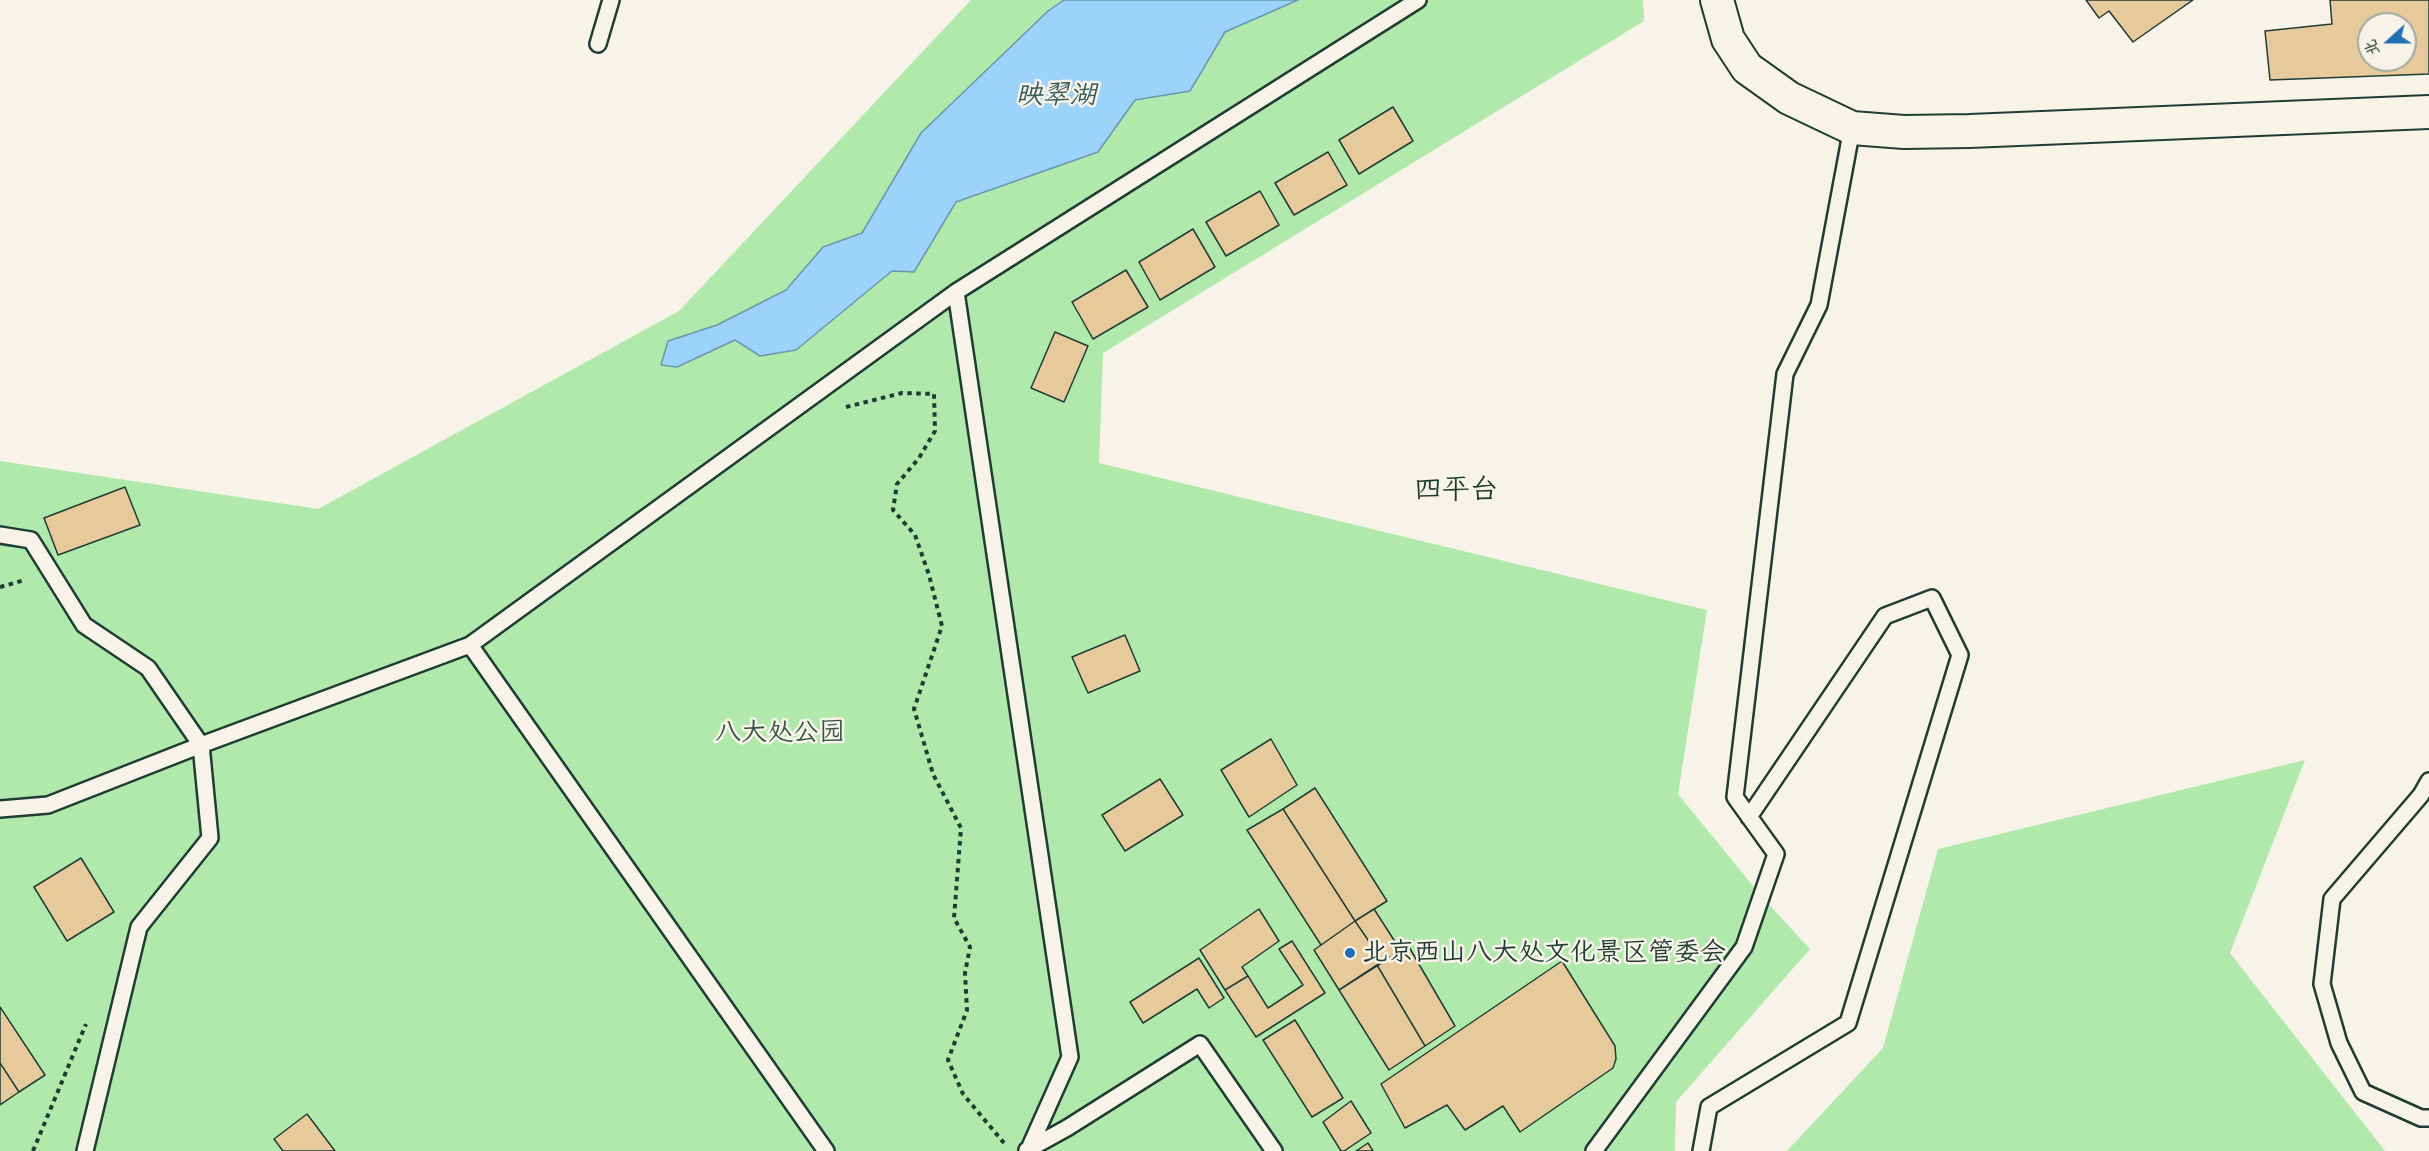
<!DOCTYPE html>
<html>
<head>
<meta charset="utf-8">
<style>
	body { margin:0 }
	#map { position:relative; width:2429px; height:1151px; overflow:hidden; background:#f7f3e8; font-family:Caveat,"LXGW WenKai TC",sans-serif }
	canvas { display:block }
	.north { position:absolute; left:2357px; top:12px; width:60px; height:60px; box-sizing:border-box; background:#f7f3e8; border:2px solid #a1aaa0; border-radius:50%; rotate:249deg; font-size:16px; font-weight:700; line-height:24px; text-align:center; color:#1f3d34 }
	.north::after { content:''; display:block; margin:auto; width:21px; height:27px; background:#1f6fb2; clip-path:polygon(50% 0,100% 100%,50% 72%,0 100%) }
</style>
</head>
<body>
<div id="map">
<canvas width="2429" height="1151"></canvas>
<div class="north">北</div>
</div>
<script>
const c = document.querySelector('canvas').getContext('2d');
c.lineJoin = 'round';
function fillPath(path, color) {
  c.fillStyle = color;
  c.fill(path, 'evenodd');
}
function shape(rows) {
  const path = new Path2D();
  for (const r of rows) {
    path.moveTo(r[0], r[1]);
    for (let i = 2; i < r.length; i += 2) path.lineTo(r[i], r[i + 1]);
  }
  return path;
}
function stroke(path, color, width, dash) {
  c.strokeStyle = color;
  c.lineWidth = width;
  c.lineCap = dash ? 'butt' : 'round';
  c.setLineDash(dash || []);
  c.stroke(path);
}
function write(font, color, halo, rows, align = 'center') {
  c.font = font + ' Caveat,"LXGW WenKai TC",sans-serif';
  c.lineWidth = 5;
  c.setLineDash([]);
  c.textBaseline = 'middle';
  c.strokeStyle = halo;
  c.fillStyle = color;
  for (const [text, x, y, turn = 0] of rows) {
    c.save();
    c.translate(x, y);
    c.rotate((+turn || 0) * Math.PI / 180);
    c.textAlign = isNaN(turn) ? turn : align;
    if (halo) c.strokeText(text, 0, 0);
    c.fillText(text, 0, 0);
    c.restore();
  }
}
fillPath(shape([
	[971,0,1643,0,1644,21,1103,353,1099,463,1707,610,1678,794,1762,897,1810,949,1676,1102,1675,1151,0,1151,0,461,318,509,679,311],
	[2305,760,2230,953,2385,1151,1787,1151,1883,1048,1938,849]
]), '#b1e9ad');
const water = shape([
	[1064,0,1298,0,1225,32,1190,91,1135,100,1098,152,956,202,914,272,892,271,796,350,760,356,735,340,677,367,661,365,668,341,717,325,786,290,823,247,862,233,921,133,1048,11,1064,0]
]);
fillPath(water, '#9cd3fb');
stroke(water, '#6a97ab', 1.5);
const building = shape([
	[2086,0,2193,0,2133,42,2109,11,2099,18,2086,0],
	[2330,0,2429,0,2429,74,2270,80,2265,31,2332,24,2330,0],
	[2369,24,2405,24,2405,60,2369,60,2369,24],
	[1393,107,1413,141,1359,174,1339,140,1393,107],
	[1328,152,1347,185,1294,215,1275,183,1328,152],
	[1260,191,1279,225,1226,256,1206,222,1260,191],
	[1193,229,1215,267,1160,300,1139,262,1193,229],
	[1126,270,1148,307,1093,339,1072,302,1126,270],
	[1055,332,1088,346,1064,402,1031,388,1055,332],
	[125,487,140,525,58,555,44,518,125,487],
	[1125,635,1140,671,1088,693,1072,657,1125,635],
	[1271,739,1297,785,1249,817,1221,770,1271,739],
	[1160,779,1183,815,1125,851,1102,815,1160,779],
	[1315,788,1387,901,1355,921,1283,809,1315,788],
	[1283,809,1355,921,1321,945,1247,830,1283,809],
	[81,858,114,912,67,941,34,887,81,858],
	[1259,909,1279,941,1242,967,1248,976,1225,990,1200,950,1259,909],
	[1374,909,1401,951,1383,962,1355,921,1374,909],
	[1355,921,1383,962,1339,990,1314,950,1355,921],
	[1292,941,1325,993,1256,1037,1225,990,1248,976,1268,1008,1303,985,1279,949,1292,941],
	[1409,947,1455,1026,1425,1046,1377,965,1409,947],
	[1199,958,1224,998,1209,1008,1197,989,1143,1023,1130,1002,1199,958],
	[1562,961,1615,1046,1616,1059,1613,1068,1520,1132,1503,1106,1465,1130,1447,1105,1405,1128,1381,1084,1562,961],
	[1377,965,1425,1046,1389,1070,1339,990,1377,965],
	[0,1007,45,1075,19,1092,0,1063,0,1007],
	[1295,1020,1343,1098,1312,1117,1263,1040,1295,1020],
	[0,1063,19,1092,0,1105,0,1063],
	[1351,1101,1371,1133,1344,1151,1341,1151,1323,1122,1351,1101],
	[307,1114,335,1151,283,1151,274,1139,307,1114],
	[1368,1143,1373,1151,1356,1151,1368,1143]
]);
fillPath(building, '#e7ca9b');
stroke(building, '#1f3d34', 1.5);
const service = shape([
	[598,44,611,0],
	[956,292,1070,1057,1028,1151],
	[0,535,31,540,84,625,148,668,201,745,48,805,0,809],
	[470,645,826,1151],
	[2429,781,2421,795,2332,899,2322,984,2339,1043,2363,1092,2421,1118,2429,1118],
	[1027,1150,1067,1128,1200,1044,1274,1151],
	[85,1151,139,927,210,838,201,745,470,645,956,292,1418,0],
	[1594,1151,1744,947,1776,854,1735,797,1785,374,1819,305,1852,128],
	[1701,1151,1709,1107,1848,1023,1960,655,1932,598,1885,616,1749,817]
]);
const minor = shape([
	[1717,0,1728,39,1747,68,1789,98,1852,128,1904,132,1970,131,2429,112]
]);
stroke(service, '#1f3d34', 20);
stroke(minor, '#1f3d34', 36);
stroke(shape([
	[846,407,902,393,934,394,935,431,919,458,897,484,893,510,915,535,929,575,942,626,914,709,933,774,961,828,954,918,970,947,965,973,967,1010,948,1060,963,1094,1004,1143],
	[0,587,25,580],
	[33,1151,86,1024]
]), '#1f3d34', 4, [4.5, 4.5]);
stroke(service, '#f7f3e8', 15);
stroke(minor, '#f7f3e8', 32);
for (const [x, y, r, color] of [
	[1350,953,6,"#1f6fb2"]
]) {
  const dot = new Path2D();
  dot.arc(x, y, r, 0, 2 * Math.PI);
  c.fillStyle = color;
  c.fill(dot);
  stroke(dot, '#f7f3e8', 2);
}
write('26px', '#355746', '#f7f3e8', [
	["八大处公园",780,733]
]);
write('26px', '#1f3d34', '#f7f3e8', [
	["北京西山八大处文化景区管委会",1362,953]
], 'left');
write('italic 27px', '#385b5c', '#f7f3e8', [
	["映翠湖",1056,96]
]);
write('28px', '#1f3d34', '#f7f3e8', [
	["四平台",1456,491]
]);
</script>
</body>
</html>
